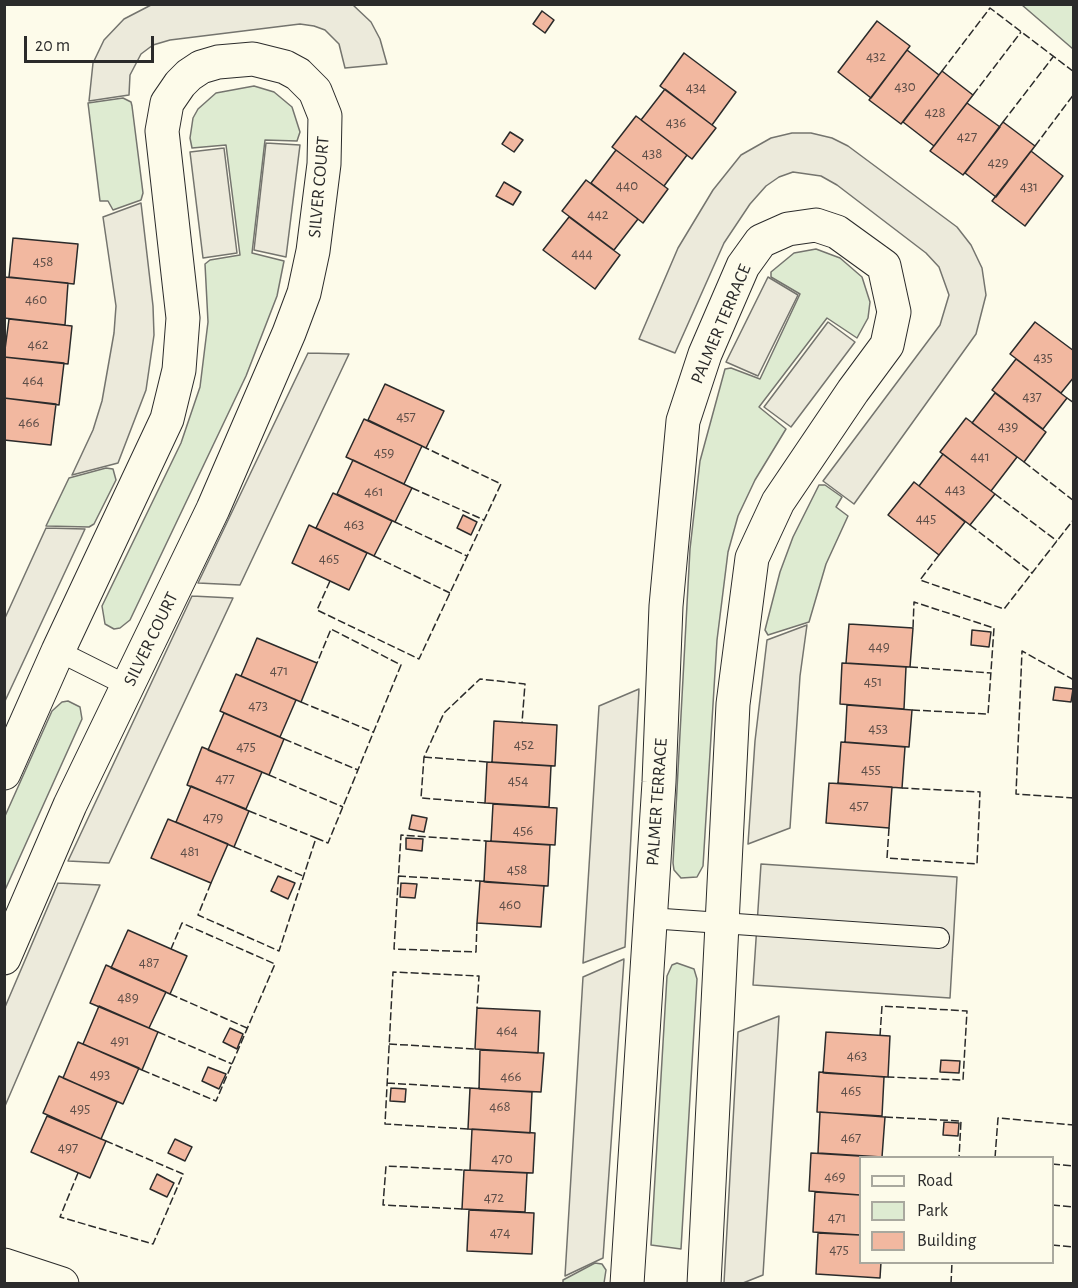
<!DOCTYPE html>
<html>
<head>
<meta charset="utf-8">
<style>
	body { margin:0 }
	#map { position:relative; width:1078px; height:1288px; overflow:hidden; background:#fdfbea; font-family:"Alegreya Sans",sans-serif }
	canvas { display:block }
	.frame { position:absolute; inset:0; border:6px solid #2b2b2b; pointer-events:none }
	.legend { position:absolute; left:859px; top:1156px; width:195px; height:108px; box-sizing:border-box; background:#fdfbea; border:2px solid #a9a89e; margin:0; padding:8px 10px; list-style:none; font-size:18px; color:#2b2b2b }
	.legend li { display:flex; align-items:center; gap:12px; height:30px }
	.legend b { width:30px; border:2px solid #a9a89e }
	.scale { position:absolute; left:24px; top:36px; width:130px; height:27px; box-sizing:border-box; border:3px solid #2b2b2b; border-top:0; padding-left:8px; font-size:18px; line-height:21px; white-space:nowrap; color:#2b2b2b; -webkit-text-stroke:4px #fdfbea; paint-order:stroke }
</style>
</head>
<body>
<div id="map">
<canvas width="1078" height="1288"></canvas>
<div class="frame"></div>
<ul class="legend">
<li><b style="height:8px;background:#fdfbea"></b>Road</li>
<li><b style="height:16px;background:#deebd1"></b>Park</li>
<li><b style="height:16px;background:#f2b8a0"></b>Building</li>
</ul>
<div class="scale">20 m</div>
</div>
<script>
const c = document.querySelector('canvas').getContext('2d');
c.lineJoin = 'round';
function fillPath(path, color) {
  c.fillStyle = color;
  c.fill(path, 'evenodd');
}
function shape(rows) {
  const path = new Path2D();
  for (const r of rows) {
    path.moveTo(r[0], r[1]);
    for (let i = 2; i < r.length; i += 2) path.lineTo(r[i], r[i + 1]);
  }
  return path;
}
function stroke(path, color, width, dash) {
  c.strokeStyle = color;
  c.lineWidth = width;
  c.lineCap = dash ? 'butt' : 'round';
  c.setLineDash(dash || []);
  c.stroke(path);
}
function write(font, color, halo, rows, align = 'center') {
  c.font = font + ' "Alegreya Sans",sans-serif';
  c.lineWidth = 4.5;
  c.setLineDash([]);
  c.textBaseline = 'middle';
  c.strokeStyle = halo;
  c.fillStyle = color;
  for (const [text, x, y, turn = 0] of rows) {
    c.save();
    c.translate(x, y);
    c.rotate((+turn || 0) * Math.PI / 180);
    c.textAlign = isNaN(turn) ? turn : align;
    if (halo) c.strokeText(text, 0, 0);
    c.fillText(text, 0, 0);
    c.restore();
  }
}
const green = shape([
	[1022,5,1073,5,1073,49,1022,5],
	[254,86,274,92,292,107,300,132,297,141,265,140,252,253,284,261,277,296,246,376,130,620,120,628,114,629,105,624,102,606,181,443,200,387,208,322,205,264,210,260,240,255,226,145,192,148,190,138,193,118,198,109,216,93,254,86],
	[123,98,131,102,132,106,143,193,141,200,113,210,108,201,100,201,88,103,123,98],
	[816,249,840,258,862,277,870,302,868,318,857,338,827,318,759,407,786,429,755,480,738,516,728,552,717,640,703,866,697,877,681,878,674,870,673,863,690,549,700,461,725,369,731,368,760,379,800,294,771,277,771,272,794,253,816,249],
	[106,468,113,469,116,480,94,524,89,527,46,526,69,478,106,468],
	[819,485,825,485,842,497,836,507,848,516,826,564,809,622,768,635,765,630,780,572,793,537,819,485],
	[68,701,80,707,82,719,5,890,5,816,52,711,62,702,68,701],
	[677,963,694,969,697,979,681,1249,651,1245,667,976,672,965,677,963],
	[595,1263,602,1264,606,1270,604,1283,563,1283,563,1280,595,1263]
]);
fillPath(green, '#deebd1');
stroke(green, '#74746e', 1.5);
const parking = shape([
	[153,4,353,5,371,22,380,39,387,64,345,68,339,44,325,30,314,26,300,24,170,40,153,45,141,54,130,75,129,95,89,101,93,63,104,40,124,19,153,4],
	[792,133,811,133,832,138,848,146,957,227,971,245,982,268,986,295,976,334,854,504,823,481,940,325,949,295,939,267,926,253,837,185,821,176,793,172,779,177,766,186,750,204,724,243,675,353,639,339,678,248,713,190,741,155,771,138,792,133],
	[266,143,300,145,286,257,254,250,266,143],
	[224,148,237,253,203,258,190,152,224,148],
	[141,203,153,306,154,335,146,390,118,463,72,475,93,430,102,401,114,333,116,306,103,217,141,203],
	[768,277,798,295,758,376,726,362,768,277],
	[828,322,855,342,791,427,764,407,828,322],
	[308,353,349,354,240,585,198,583,308,353],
	[46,528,85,529,5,701,5,618,46,528],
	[192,596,233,598,109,863,68,861,192,596],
	[807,625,800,676,790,828,748,844,755,741,767,640,807,625],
	[639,689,625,947,583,963,599,706,639,689],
	[761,864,957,877,950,998,753,985,761,864],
	[58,883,100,885,5,1106,5,1007,58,883],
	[624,959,603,1258,565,1276,583,977,624,959],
	[779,1016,763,1275,743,1283,724,1283,738,1032,779,1016]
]);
fillPath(parking, '#eceadb');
stroke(parking, '#74746e', 1.5);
const building = shape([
	[542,11,554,20,545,33,533,24,542,11],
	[877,21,910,46,871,98,838,72,877,21],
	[907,50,939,75,901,124,869,100,907,50],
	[684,53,736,92,712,125,660,86,684,53],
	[942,71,973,95,934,146,903,122,942,71],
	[665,89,716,128,692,159,641,120,665,89],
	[967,103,1000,127,963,175,930,151,967,103],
	[636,116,687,155,664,186,612,147,636,116],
	[1003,122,1035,146,996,197,965,173,1003,122],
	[510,132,523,140,514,152,502,144,510,132],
	[616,150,668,189,643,223,591,183,616,150],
	[1031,151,1063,176,1025,226,992,201,1031,151],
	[586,180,638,219,614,250,562,211,586,180],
	[504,182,521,192,513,205,496,196,504,182],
	[569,217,620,255,595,289,543,250,569,217],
	[13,238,78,244,74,284,9,277,13,238],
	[4,277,68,283,65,325,4,318,4,277],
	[9,319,72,326,68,364,4,357,9,319],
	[1035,322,1074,351,1074,377,1061,393,1010,354,1035,322],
	[4,357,64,363,59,405,4,398,4,357],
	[1016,359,1067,398,1043,429,992,390,1016,359],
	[385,384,444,411,426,448,368,420,385,384],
	[995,393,1046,432,1024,462,972,423,995,393],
	[4,398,56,404,51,445,4,440,4,398],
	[966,418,1017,457,991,491,940,452,966,418],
	[364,419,422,446,404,484,346,457,364,419],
	[943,454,995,494,970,525,919,486,943,454],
	[353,460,412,488,395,522,337,494,353,460],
	[914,482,965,522,939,555,888,515,914,482],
	[333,493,392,521,374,556,316,528,333,493],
	[463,515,477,522,471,535,457,528,463,515],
	[309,525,367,553,349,590,292,563,309,525],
	[849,624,913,628,910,667,846,663,849,624],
	[972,630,991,632,989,647,971,645,972,630],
	[257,638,317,663,301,702,241,676,257,638],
	[842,663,906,667,904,709,840,704,842,663],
	[236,674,296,700,280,737,220,711,236,674],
	[1055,687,1073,689,1071,702,1053,700,1055,687],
	[847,705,912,710,909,747,845,742,847,705],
	[224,713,284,739,269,775,208,750,224,713],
	[494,721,557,725,555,766,492,762,494,721],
	[841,742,905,747,902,788,838,783,841,742],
	[202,747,262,772,246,809,187,785,202,747],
	[487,762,551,766,549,807,485,803,487,762],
	[829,783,892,787,889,828,826,823,829,783],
	[191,786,249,811,234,847,176,822,191,786],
	[493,804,557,808,555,845,491,841,493,804],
	[412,815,427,818,424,832,409,829,412,815],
	[168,819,228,844,211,883,151,858,168,819],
	[406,838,423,839,422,851,406,849,406,838],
	[486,841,550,845,548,886,484,882,486,841],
	[278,876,295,883,288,899,271,891,278,876],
	[480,881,544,886,541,927,477,923,480,881],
	[401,883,417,884,415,898,400,897,401,883],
	[128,930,187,956,170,994,111,968,128,930],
	[106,965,166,992,149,1028,90,1003,106,965],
	[99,1006,158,1032,142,1070,83,1044,99,1006],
	[477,1008,540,1011,538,1053,475,1049,477,1008],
	[230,1028,243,1034,237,1049,223,1042,230,1028],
	[826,1032,890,1036,888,1077,823,1073,826,1032],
	[78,1042,139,1068,123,1104,63,1078,78,1042],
	[480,1050,544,1053,541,1092,479,1089,480,1050],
	[941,1060,960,1061,959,1073,940,1072,941,1060],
	[208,1067,226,1074,219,1089,202,1081,208,1067],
	[819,1072,884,1077,882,1116,817,1112,819,1072],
	[59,1076,117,1102,101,1139,43,1113,59,1076],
	[391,1088,406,1089,405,1102,390,1101,391,1088],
	[470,1088,532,1092,530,1133,468,1129,470,1088],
	[820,1112,885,1117,882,1157,818,1153,820,1112],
	[47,1116,106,1141,90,1178,31,1152,47,1116],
	[944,1122,959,1123,958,1136,943,1135,944,1122],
	[472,1129,535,1133,533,1173,470,1170,472,1129],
	[175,1139,192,1147,185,1161,168,1153,175,1139],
	[811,1153,875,1157,860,1158,860,1195,809,1191,811,1153],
	[464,1170,527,1173,525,1212,462,1209,464,1170],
	[157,1174,174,1183,167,1197,150,1189,157,1174],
	[815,1192,860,1195,860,1235,813,1232,815,1192],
	[469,1210,534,1213,532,1254,467,1251,469,1210],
	[818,1233,860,1235,860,1262,881,1262,880,1278,816,1274,818,1233]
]);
fillPath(building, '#f2b8a0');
stroke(building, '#2b2b2b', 1.5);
const service = shape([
	[58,651,128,686],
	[649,918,939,938]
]);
const minor = shape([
	[4,773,58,651,167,419,179,370,183,318,162,131,167,103,180,84,189,75,201,67,218,62,253,59,285,67,298,74,315,91,325,116,324,164,313,251,304,293,289,333,213,509,70,805,4,958],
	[627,1284,659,782,666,606,683,421,705,354,743,266,761,241,788,229,816,225,837,232,884,266,894,312,887,345,853,391,778,502,752,558,733,704,704,1284]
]);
const tertiary = shape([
	[4,1265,62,1284]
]);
stroke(service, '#2b2b2b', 22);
stroke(minor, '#2b2b2b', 35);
stroke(tertiary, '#2b2b2b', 35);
stroke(service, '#fdfbea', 20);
stroke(minor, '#fdfbea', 33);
stroke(tertiary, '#fdfbea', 33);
stroke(shape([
	[942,71,990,8,1074,72],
	[973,95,1021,32],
	[1003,122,1053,57],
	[1035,146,1074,94],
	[1067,398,1074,403],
	[1024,462,1074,501],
	[412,488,484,520],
	[995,494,1057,541],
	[395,522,467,556],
	[970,525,1032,573],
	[939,555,920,580,1004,609,1074,519],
	[374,556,450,593],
	[330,581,317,610,419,659,501,484,426,448],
	[910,667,991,673],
	[1074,680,1022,651,1016,794,1074,798],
	[301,702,373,732],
	[912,710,988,714,994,628,914,602,913,628],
	[284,739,358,770],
	[424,757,487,762],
	[269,775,343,807],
	[485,803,421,798,424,757,444,713,480,679,525,684,522,723],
	[249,811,316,838],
	[889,828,887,858,977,864,980,792,902,788],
	[234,847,303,876],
	[398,876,480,881],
	[211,883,198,915,279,951,316,838,328,843,401,665,331,629,317,663],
	[477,923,476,952,394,949,401,835,486,841],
	[170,994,247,1028],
	[158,1032,232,1064],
	[880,1036,882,1006,967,1011,963,1080,888,1077],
	[389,1044,475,1049],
	[142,1070,216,1101,275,964,182,923,171,949],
	[387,1083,470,1088],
	[885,1117,961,1121,959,1158],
	[468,1129,385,1124,393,972,479,976,477,1008],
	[995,1158,998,1118,1074,1125],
	[1052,1164,1074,1166],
	[78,1173,60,1217,153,1244,183,1174,106,1141],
	[1052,1205,1074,1207],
	[462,1209,383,1205,386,1166,464,1170],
	[1052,1245,1074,1247],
	[951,1284,952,1262]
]), '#2b2b2b', 1.5, [8, 3]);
write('15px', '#5d4e48', null, [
	["432",876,56],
	["430",905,86],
	["434",696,87],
	["428",935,112],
	["436",676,122],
	["427",967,136],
	["438",652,153],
	["429",998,162],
	["440",627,185],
	["431",1029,186],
	["442",598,214],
	["444",582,253],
	["458",43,261],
	["460",36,299],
	["462",38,344],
	["435",1043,357],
	["464",33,380],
	["437",1032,396],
	["457",406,416],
	["466",29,422],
	["439",1008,426],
	["459",384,452],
	["441",980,456],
	["443",955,489],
	["461",374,491],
	["445",926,518],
	["463",354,524],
	["465",329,558],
	["449",879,646],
	["471",279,670],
	["451",873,681],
	["473",258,705],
	["453",878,728],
	["452",524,744],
	["475",246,746],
	["455",871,769],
	["477",225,778],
	["454",518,780],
	["457",859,805],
	["479",213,817],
	["456",523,830],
	["481",190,851],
	["458",517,869],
	["460",510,904],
	["487",149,962],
	["489",128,997],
	["464",507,1030],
	["491",120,1040],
	["463",857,1055],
	["493",100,1074],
	["466",511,1076],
	["465",851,1090],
	["468",500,1106],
	["495",80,1108],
	["467",851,1137],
	["497",68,1147],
	["470",502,1158],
	["469",835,1176],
	["472",494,1197],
	["471",837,1217],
	["474",500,1232],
	["475",839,1249]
]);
write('18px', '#2b2b2b', '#fdfbea', [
	["SILVER COURT",319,187,-85],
	["PALMER TERRACE",721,324,-67],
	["SILVER COURT",151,639,-64],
	["PALMER TERRACE",657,802,-86]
]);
</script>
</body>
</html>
